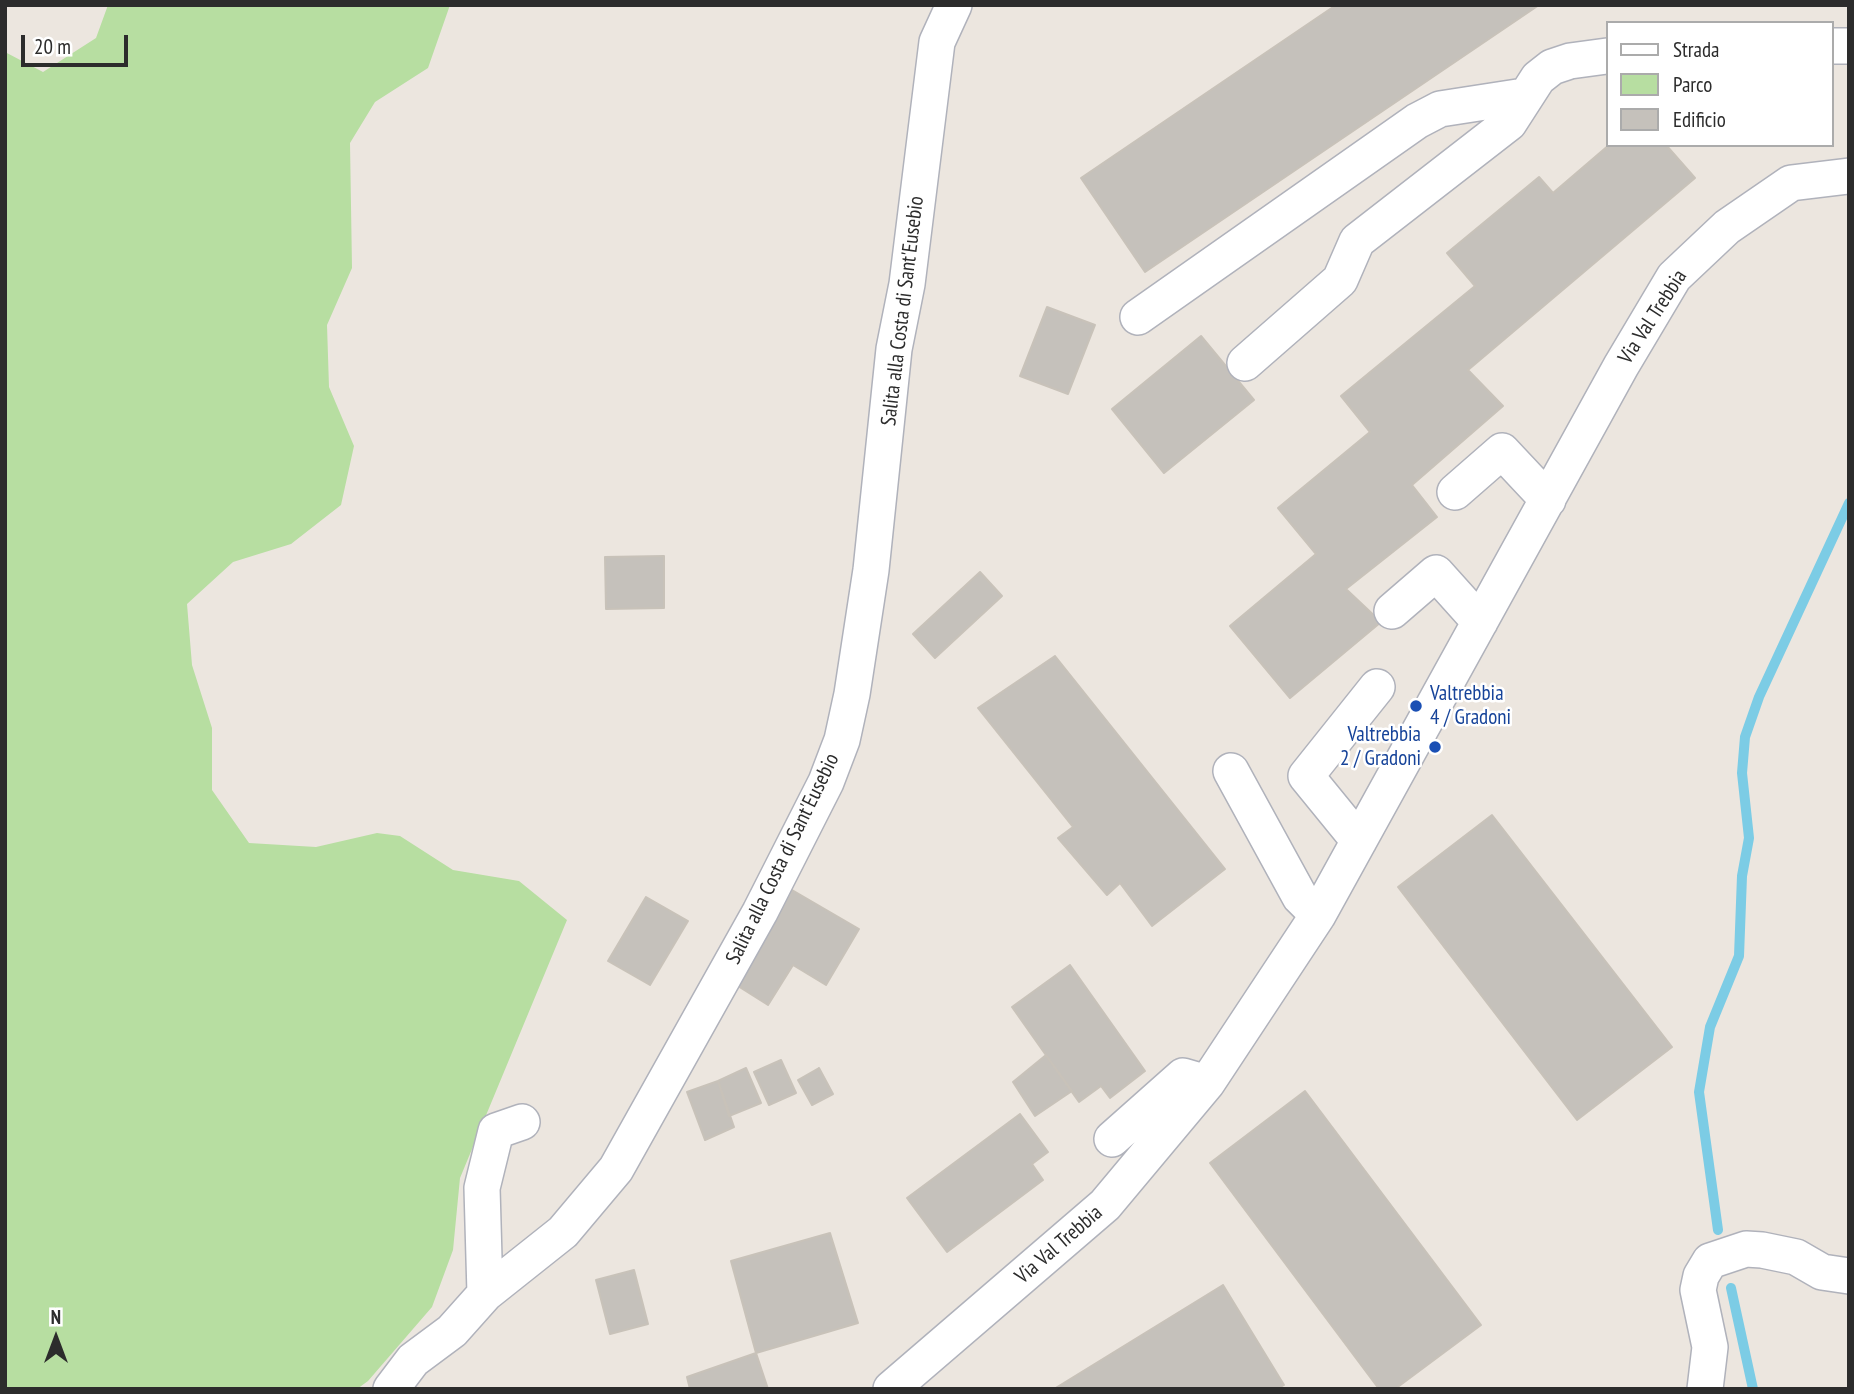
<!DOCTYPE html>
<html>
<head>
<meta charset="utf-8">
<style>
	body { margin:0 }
	#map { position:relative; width:1854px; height:1394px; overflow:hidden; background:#ece6df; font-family:"PT Sans Narrow",sans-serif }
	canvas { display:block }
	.frame { position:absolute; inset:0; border:7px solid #2c2c2c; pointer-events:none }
	.legend { position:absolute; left:1606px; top:21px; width:228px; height:126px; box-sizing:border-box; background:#fff; border:2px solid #ababab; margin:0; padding:9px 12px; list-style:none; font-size:21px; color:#2c2c2c }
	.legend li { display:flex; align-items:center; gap:14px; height:35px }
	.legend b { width:35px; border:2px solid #ababab }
	.north { position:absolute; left:21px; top:1303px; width:70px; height:70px; -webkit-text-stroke:5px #fff; paint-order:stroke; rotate:0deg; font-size:19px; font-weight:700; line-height:28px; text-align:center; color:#2c2c2c }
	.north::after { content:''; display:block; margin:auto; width:24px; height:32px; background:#2c2c2c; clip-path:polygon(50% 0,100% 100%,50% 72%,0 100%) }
	.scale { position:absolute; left:21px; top:35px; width:107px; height:32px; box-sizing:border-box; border:4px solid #2c2c2c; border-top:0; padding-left:9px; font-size:21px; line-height:24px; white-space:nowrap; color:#2c2c2c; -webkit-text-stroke:5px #fff; paint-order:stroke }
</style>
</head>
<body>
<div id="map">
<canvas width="1854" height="1394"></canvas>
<div class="frame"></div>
<ul class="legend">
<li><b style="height:9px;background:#fff"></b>Strada</li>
<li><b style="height:19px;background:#b7dea1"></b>Parco</li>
<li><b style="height:19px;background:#c5c1bb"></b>Edificio</li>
</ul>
<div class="north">N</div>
<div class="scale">20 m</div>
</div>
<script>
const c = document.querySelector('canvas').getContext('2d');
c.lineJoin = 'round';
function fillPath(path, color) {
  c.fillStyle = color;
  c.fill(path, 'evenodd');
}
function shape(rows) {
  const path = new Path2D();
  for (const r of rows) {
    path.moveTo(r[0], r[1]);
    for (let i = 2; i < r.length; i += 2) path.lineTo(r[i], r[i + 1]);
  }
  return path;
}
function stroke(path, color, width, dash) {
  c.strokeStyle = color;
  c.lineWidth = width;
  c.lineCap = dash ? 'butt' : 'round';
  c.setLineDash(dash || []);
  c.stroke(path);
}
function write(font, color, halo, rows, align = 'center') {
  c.font = font + ' "PT Sans Narrow",sans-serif';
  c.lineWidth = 5;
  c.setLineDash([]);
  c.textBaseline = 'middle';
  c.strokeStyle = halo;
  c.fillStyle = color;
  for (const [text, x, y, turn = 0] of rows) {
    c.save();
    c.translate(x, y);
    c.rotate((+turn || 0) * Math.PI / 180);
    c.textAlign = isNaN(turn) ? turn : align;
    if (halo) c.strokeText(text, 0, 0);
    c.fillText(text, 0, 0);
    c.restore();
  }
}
fillPath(shape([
	[108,5,450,5,428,68,375,102,350,143,352,268,327,325,329,387,354,446,341,505,291,544,233,562,187,604,192,665,212,728,212,790,249,843,316,847,377,833,400,836,453,870,519,881,567,920,460,1178,453,1250,432,1307,368,1381,357,1389,5,1389,5,52,43,72,96,38]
]), '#b7dea1');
stroke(shape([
	[1718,1230,1699,1092,1710,1027,1739,956,1742,876,1749,838,1742,773,1745,737,1759,697,1849,503],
	[1731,1288,1753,1389]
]), '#7ccce5', 10);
const building = shape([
	[1336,5,1539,5,1145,272,1081,178,1336,5],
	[1609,145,1666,145,1695,178,1468,370,1503,406,1412,485,1437,517,1346,589,1381,622,1290,698,1230,626,1316,554,1278,508,1370,432,1341,396,1475,286,1447,253,1539,177,1553,193,1609,145],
	[1047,307,1095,325,1068,394,1020,376,1047,307],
	[1201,336,1254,400,1164,473,1112,409,1201,336],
	[664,556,664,608,606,609,605,557,664,556],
	[980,572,1002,596,935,658,913,634,980,572],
	[1055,656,1225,869,1152,926,1120,883,1107,895,1058,838,1073,827,978,708,1055,656],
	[1492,815,1672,1047,1577,1120,1398,887,1492,815],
	[792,890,859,929,826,985,793,965,768,1005,730,981,792,890],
	[646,897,688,921,650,985,608,961,646,897],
	[1070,965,1145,1071,1110,1098,1101,1086,1079,1102,1012,1007,1070,965],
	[1046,1055,1072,1091,1035,1116,1013,1082,1046,1055],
	[781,1060,796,1093,769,1105,754,1072,781,1060],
	[746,1068,761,1103,729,1116,718,1081,746,1068],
	[819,1068,833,1094,812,1105,798,1080,819,1068],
	[718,1081,734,1127,705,1140,687,1092,718,1081],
	[1305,1091,1481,1325,1395,1389,1379,1389,1210,1163,1305,1091],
	[1020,1114,1048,1152,1032,1164,1043,1180,947,1252,907,1198,1020,1114],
	[830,1233,858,1323,756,1353,731,1261,830,1233],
	[634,1270,648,1324,610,1334,596,1280,634,1270],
	[1223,1285,1284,1385,1277,1389,1054,1389,1223,1285],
	[756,1353,768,1389,690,1389,687,1377,756,1353]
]);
fillPath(building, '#c5c1bb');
stroke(building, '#c8c2b9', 2);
const minor = shape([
	[1831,46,1849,46],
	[1138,317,1417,121,1440,109,1524,96],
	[1245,363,1340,280,1357,241,1509,123,1538,78,1552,67,1570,61,1607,56],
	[1455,492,1502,451,1548,500],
	[1392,611,1436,573,1480,622],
	[1231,771,1300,897,1318,915],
	[1359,841,1306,776,1377,687],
	[1112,1139,1183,1076,1207,1083],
	[485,1294,482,1188,496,1131,522,1122],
	[391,1389,413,1360,452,1331,485,1294,563,1232,616,1169,760,912,826,782,842,740,852,694,871,570,894,349,907,284,937,42,954,5],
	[891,1389,1105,1205,1207,1083,1318,915,1621,366,1674,277,1727,227,1791,183,1849,176],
	[1705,1389,1710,1347,1698,1290,1701,1276,1710,1261,1746,1249,1762,1250,1796,1257,1822,1272,1849,1276]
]);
stroke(minor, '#b0b2bb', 38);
stroke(minor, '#fff', 35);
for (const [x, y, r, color] of [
	[1416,706,7,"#1a4fb4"],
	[1435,747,7,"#1a4fb4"]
]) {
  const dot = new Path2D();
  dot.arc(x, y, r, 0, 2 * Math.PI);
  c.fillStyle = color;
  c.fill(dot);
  stroke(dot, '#fff', 2.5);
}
write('21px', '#2c2c2c', '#fff', [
	["Salita alla Costa di Sant'Eusebio",903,311,-83],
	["Via Val Trebbia",1653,317,-57],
	["Salita alla Costa di Sant'Eusebio",783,859,-64],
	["Via Val Trebbia",1059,1245,-41]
]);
write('21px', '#164399', '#fff', [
	["Valtrebbia",1430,694],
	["4 / Gradoni",1430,718],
	["Valtrebbia",1421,735,"right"],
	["2 / Gradoni",1421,759,"right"]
], 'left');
</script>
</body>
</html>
